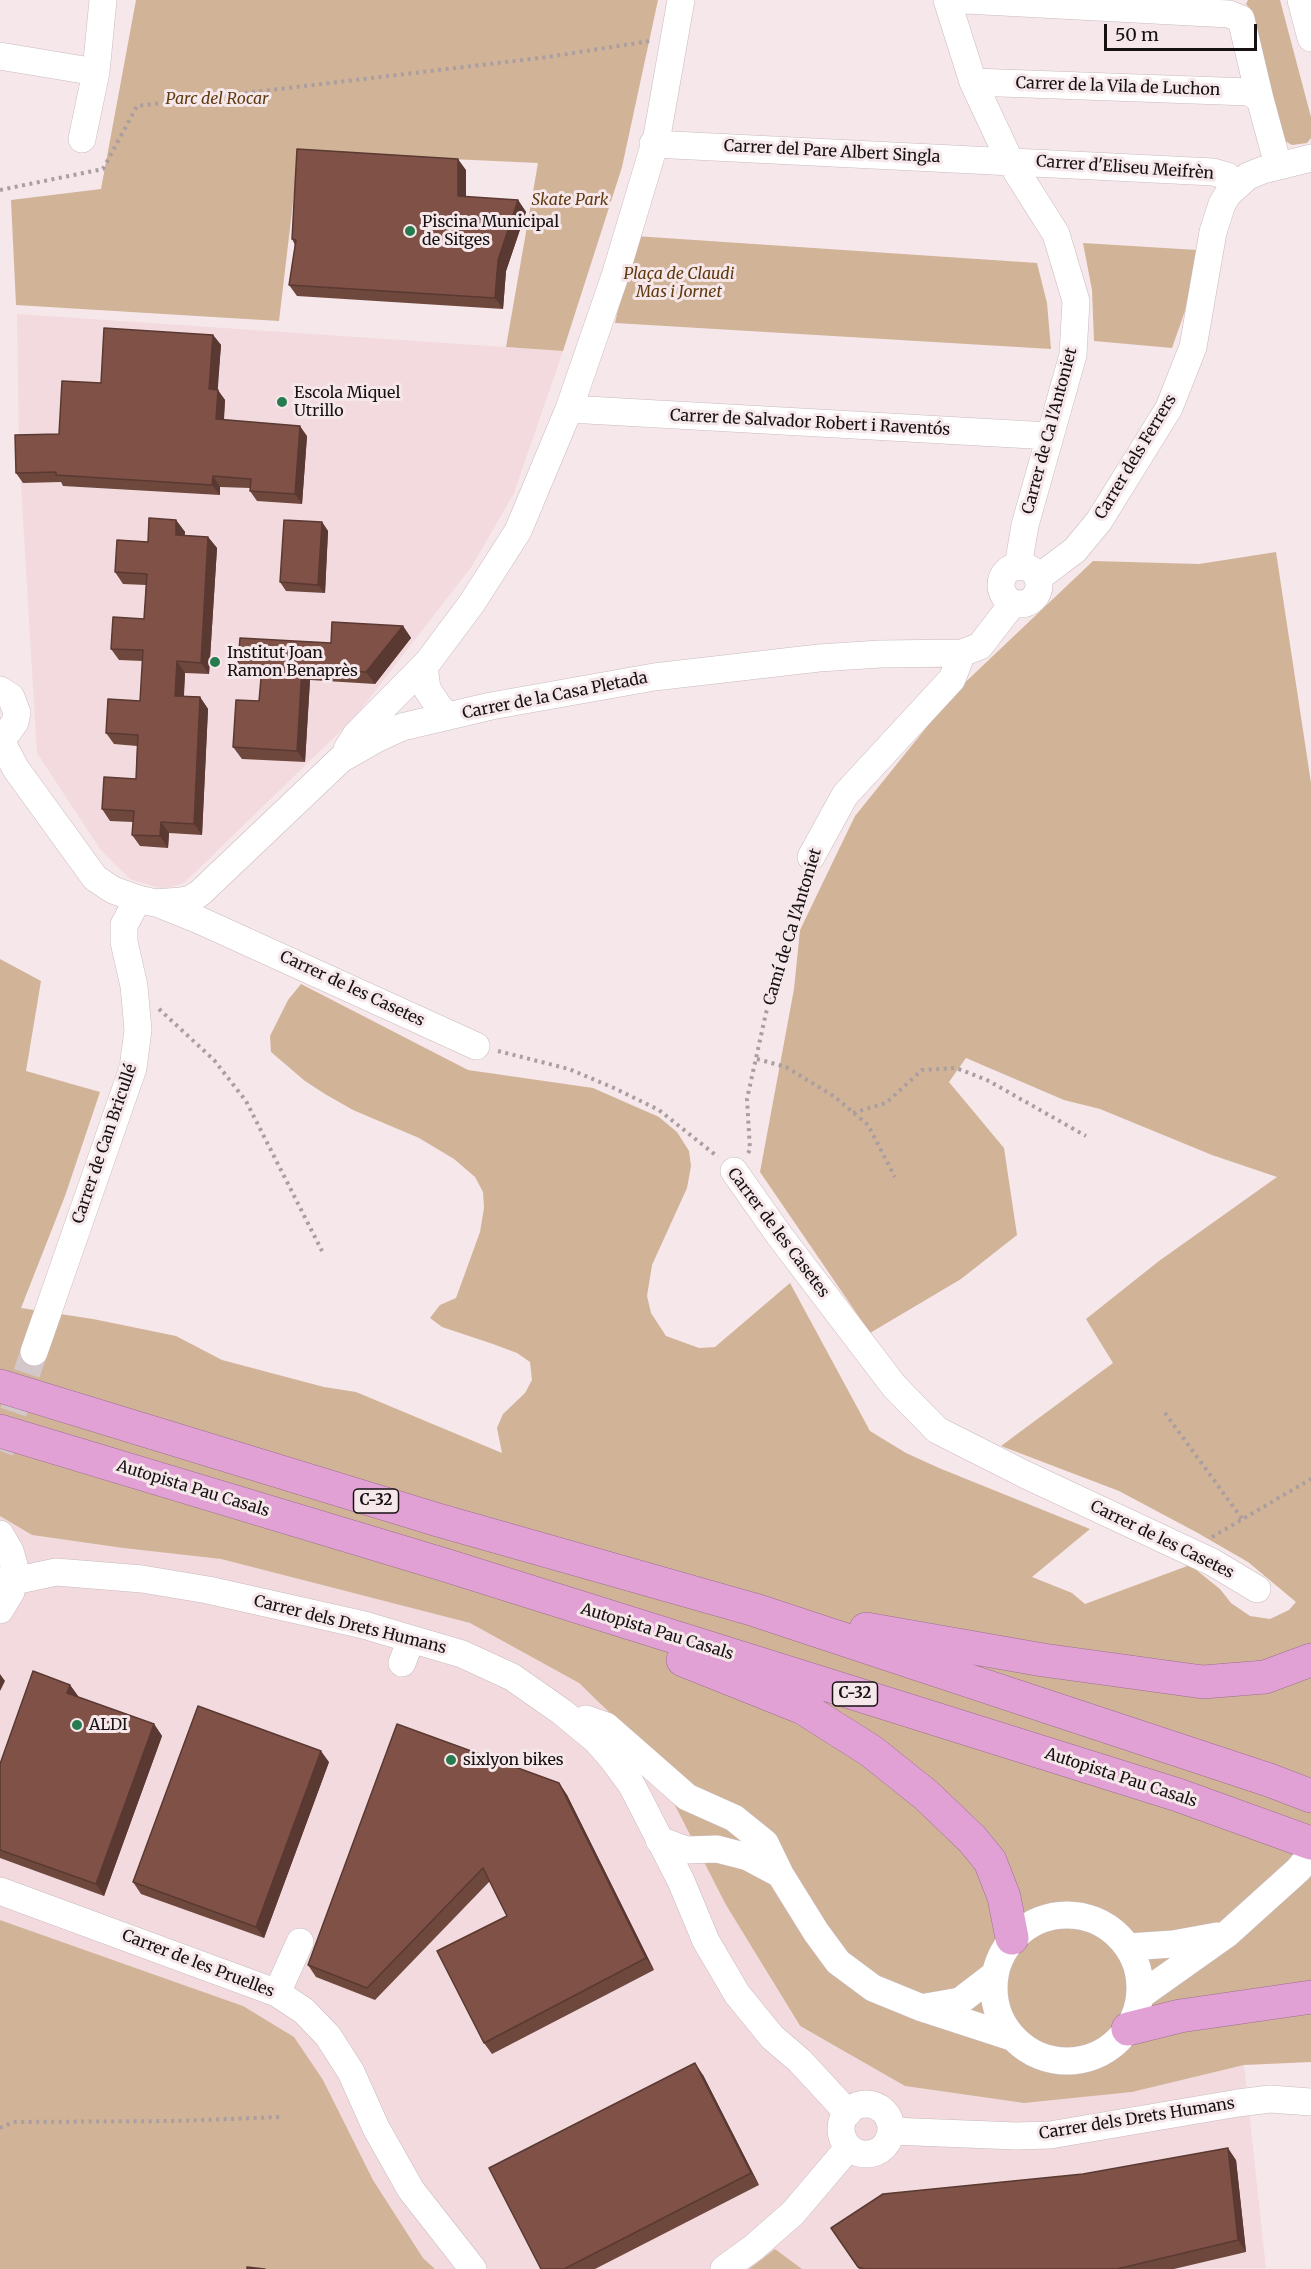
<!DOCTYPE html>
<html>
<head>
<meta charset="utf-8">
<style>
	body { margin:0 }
	#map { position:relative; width:1311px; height:2269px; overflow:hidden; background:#f6e7ea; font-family:Merriweather,serif }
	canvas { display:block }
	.scale { position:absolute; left:1104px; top:24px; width:153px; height:27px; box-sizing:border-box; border:3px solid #161112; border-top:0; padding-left:8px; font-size:18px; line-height:21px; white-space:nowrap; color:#161112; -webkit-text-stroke:4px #f6e7ea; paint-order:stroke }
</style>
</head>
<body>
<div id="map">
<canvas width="1311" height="2269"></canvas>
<div class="scale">50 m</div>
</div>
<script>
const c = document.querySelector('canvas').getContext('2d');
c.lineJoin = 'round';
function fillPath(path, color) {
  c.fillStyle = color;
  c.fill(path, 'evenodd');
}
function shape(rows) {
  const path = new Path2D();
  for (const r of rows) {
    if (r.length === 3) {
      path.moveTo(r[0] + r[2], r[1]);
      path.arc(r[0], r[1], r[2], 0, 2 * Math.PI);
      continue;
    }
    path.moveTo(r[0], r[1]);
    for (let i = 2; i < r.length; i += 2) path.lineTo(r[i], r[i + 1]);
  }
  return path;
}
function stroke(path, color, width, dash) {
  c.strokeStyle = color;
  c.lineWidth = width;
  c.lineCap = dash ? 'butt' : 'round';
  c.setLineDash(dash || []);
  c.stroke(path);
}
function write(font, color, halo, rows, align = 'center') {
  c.font = font + ' Merriweather,serif';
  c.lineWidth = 6;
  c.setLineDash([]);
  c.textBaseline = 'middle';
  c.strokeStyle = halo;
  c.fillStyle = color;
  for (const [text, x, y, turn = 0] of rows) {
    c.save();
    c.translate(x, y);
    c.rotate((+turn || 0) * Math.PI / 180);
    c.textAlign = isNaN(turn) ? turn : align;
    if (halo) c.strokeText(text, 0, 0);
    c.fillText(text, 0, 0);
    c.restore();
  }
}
fillPath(shape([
	[17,314,563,351,514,493,472,566,355,717,184,883,163,889,130,879,100,849,37,753,19,453],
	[0,1516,32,1535,123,1548,221,1559,470,1623,579,1683,645,1747,726,1905,799,2026,905,2086,1024,2103,1132,2092,1244,2065,1266,2268,802,2269,775,2249,749,2269,435,2269,423,2258,373,2180,323,2080,243,2006,0,1920]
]), '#f2dadf');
fillPath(shape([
	[136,0,658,0,622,167,563,351,506,347,538,163,299,152,279,321,16,305,11,200,101,189],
	[1248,0,1280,0,1311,117,1311,138,1307,143,1292,145,1283,140,1251,10,1246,4],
	[635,236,1037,263,1047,303,1051,349,615,323],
	[1083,243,1197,250,1185,311,1172,348,1094,341,1092,290],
	[1276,552,1311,783,1311,2062,1244,2065,1132,2092,1024,2103,905,2086,800,2026,726,1905,645,1747,579,1683,470,1623,221,1559,123,1548,32,1535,0,1516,0,959,41,981,26,1071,100,1092,65,1196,21,1308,93,1319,176,1336,222,1360,324,1387,356,1392,502,1453,497,1428,503,1414,525,1393,532,1380,530,1362,517,1353,493,1344,442,1327,430,1318,440,1305,456,1298,480,1232,484,1208,483,1192,475,1177,454,1159,419,1138,353,1110,325,1094,305,1081,271,1052,270,1036,288,1000,301,984,468,1070,593,1088,659,1117,677,1132,689,1151,691,1166,687,1188,652,1265,647,1296,651,1313,666,1336,699,1348,715,1347,790,1283,870,1431,906,1453,939,1468,1090,1529,1032,1577,1072,1593,1085,1604,1190,1565,1220,1589,1231,1603,1250,1616,1270,1619,1289,1610,1296,1602,1248,1562,1196,1532,1119,1491,1001,1446,1113,1363,1086,1319,1159,1261,1277,1177,1212,1155,1100,1109,1064,1100,966,1058,949,1082,1004,1148,1017,1235,961,1279,870,1333,760,1172,794,989,800,930,855,816,955,692,1093,561,1199,564],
	[0,1920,243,2006,294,2037,323,2080,373,2180,423,2258,435,2269,0,2269],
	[775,2249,802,2269,749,2269]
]), '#d1b398');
stroke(shape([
	[0,1451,34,1352]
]), '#d4c7ca', 27, [27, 14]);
const minor = shape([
	[947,0,973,82,1010,161,1056,234,1076,301,1073,355,1025,525,1018,567],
	[965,0,1229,14,1241,19,1260,99,1278,165],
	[1301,0,1311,38],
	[0,56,96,72],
	[973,82,1249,92,1260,99],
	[82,139,96,72,103,0],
	[653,144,1213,172,1227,176,1238,184],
	[569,409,1050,436],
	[1020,585,19],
	[1038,578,1075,550,1099,521,1169,408,1193,347,1213,232,1222,204,1228,194,1248,176,1263,170,1311,158],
	[424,666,427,689,439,707,448,716],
	[0,690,11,697,17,713,15,722,8,732,0,736],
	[0,739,16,769,95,878,113,890,138,899,155,903,181,901,191,899,200,893,341,759,376,739,402,727,491,706,654,677,819,658,880,654,962,653,980,646,1013,603],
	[347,749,356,735,428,662,472,603,518,531,569,409,615,276,657,136,681,0],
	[811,857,845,795,952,679,962,653],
	[159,904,199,920,476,1046],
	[734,1171,779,1235,894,1386,937,1430,1026,1475,1212,1562,1257,1589],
	[34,1352,133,1068,138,1030,134,986,124,942,124,925,138,899],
	[0,1534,10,1551,14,1565,11,1592,0,1610],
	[14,1581,56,1572,142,1579,208,1590,364,1625,411,1639,462,1654,512,1677,562,1712,596,1740,611,1757,631,1784,640,1801,681,1881,706,1941,737,1994,772,2037,800,2061,848,2113],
	[402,1663,411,1639],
	[586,1719,606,1726,687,1797,734,1818,765,1843,780,1874,816,1932,838,1962,873,1988,922,2008,1011,2037],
	[659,1840,686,1850,717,1849,748,1857,780,1874],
	[0,1891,277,1993,304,2011,328,2036,351,2072,376,2128,411,2190,473,2269],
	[1067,1988,73],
	[1128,1947,1173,1944,1217,1936],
	[277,1993,300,1942],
	[1141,1995,1227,1934,1298,1870,1311,1854],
	[926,2007,960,2001,994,1975],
	[866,2129,25],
	[891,2131,1016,2136,1050,2135,1238,2103,1270,2099,1311,2102],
	[724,2269,753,2248,793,2213,849,2147]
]);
const highway = shape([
	[0,1386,438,1520,755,1610,1269,1780,1311,1796],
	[0,1431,445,1565,1178,1795,1311,1843],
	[866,1629,1043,1660,1203,1682,1265,1677,1311,1660],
	[683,1660,803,1708,871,1751,926,1795,972,1839,990,1861,1004,1897,1012,1938],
	[1128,2029,1180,2016,1311,1997]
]);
stroke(minor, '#c9babd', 28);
stroke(highway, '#9b6f90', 34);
stroke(shape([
	[0,190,103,169,137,106,548,57,650,41],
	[159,1009,214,1060,246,1101,322,1251],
	[498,1051,569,1069,614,1088,659,1110,718,1157],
	[757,1059,786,1067,835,1097,868,1125,895,1177],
	[853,1113,886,1103,922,1070,956,1068,987,1080,1086,1136],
	[748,1153,750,1150,747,1099,766,1013,805,878],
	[1165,1413,1243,1520],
	[1212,1537,1311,1479],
	[0,2128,13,2122,177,2121,281,2117]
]), '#aa9ea0', 4, [3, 4.5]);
stroke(minor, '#fff', 27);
stroke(highway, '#e2a1d4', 33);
fillPath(shape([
	[466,170,466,197,518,200,526,212,506,271,503,309,297,296,289,285,295,245,292,239],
	[213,335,221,345,217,390,225,400,224,420,307,436,302,504,257,501,250,491,250,488,220,487,220,495,63,486,61,482,23,483,16,473,59,434,101,383],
	[176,520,185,532,184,535,208,537,217,548,209,674,185,673,184,696,200,697,208,709,202,835,169,833,168,848,140,846,132,835,133,822,110,821,102,809,136,779,137,746,114,744,106,733,140,701,143,661,119,660,111,649,144,619,146,585,123,584,115,572,148,542],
	[322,522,328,531,325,593,286,591,280,582],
	[403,626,411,638,375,684,310,680,305,762,242,759,233,747,259,701,261,678,246,677,238,665],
	[70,1685,78,1696,78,1697,154,1724,162,1736,104,1896,0,1858,0,1764],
	[329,1762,264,1938,141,1894,133,1882],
	[559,1783,567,1795,654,1970,492,2054,484,2043,507,1916,490,1881,375,2000,316,1977,308,1965],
	[703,2075,759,2185,595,2269,541,2269],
	[1236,2160,1246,2252,1174,2269,859,2269,831,2228]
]), '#6e473d');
fillPath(shape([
	[458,159,466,170,466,208,458,196],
	[518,200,526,212,506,271,503,309,495,298,498,260],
	[213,335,221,345,217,400,209,389],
	[218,390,225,400,223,430,216,419],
	[300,426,307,436,302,504,295,494],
	[213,476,220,487,220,495,212,485],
	[176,520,185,532,184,546,176,535],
	[322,522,328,531,325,593,318,585],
	[208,537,217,548,209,674,201,663],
	[403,626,411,638,375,684,366,672],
	[177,661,185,673,183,707,175,696],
	[302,668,310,680,305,762,297,751],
	[200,697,208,709,202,835,194,824],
	[161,822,169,833,168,848,160,836],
	[0,1674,5,1681,0,1691],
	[70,1685,78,1696,75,1705,67,1693],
	[154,1724,162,1736,104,1896,96,1884],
	[321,1751,329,1762,264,1938,256,1927],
	[559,1783,567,1795,654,1970,646,1958],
	[695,2063,703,2075,759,2185,751,2173],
	[1228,2148,1236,2160,1246,2252,1238,2240]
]), '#5a3932');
const building = shape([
	[297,149,458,159,458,196,518,200,498,260,495,298,289,285,296,240,292,239,297,149],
	[104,328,213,335,209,389,218,390,216,419,300,426,295,494,250,491,251,479,213,476,212,485,56,475,56,472,16,473,15,435,59,434,62,381,101,383,104,328],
	[149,518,176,520,176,535,208,537,201,663,177,661,175,696,200,697,194,824,161,822,160,836,132,835,134,811,102,809,104,777,136,779,138,735,106,733,108,699,140,701,143,650,111,649,113,617,144,619,147,574,115,572,117,540,148,542,149,518],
	[284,520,322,522,318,585,280,582,284,520],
	[332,622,403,626,366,672,302,668,297,751,233,747,236,700,259,701,262,667,238,665,240,638,331,643,332,622],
	[33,1671,70,1685,67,1693,154,1724,96,1884,0,1850,0,1764,33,1671],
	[198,1706,321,1751,256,1927,133,1882,198,1706],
	[397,1724,559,1783,646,1958,484,2043,437,1951,507,1916,483,1868,367,1988,308,1965,397,1724],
	[695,2063,751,2173,564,2269,541,2269,489,2168,695,2063],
	[1228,2148,1238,2240,1117,2269,865,2269,858,2267,831,2228,883,2194,1083,2174,1228,2148],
	[247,2267,265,2269,247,2269,247,2267]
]);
fillPath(building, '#805247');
stroke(building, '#5a3932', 1.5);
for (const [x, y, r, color] of [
	[410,231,6,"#277c4f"],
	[282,402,6,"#277c4f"],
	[215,662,6,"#277c4f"],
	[77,1725,6,"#277c4f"],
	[451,1760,6,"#277c4f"]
]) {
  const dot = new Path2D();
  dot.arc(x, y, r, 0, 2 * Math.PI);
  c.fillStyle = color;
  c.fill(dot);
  stroke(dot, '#f6e7ea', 2);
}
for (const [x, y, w] of [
	[376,1501,45],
	[855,1694,45]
]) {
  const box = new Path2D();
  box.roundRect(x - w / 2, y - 12, w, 24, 4.5);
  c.fillStyle = '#f6e7ea';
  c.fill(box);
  stroke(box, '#161112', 1.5);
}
write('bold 15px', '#161112', null, [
	["C-32",376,1501],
	["C-32",855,1694]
]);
write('16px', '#161112', '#f6e7ea', [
	["Carrer de la Vila de Luchon",1118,87,2],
	["Carrer del Pare Albert Singla",832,152,3],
	["Carrer d'Eliseu Meifrèn",1125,168,4],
	["Carrer de Salvador Robert i Raventós",810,423,3],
	["Carrer de Ca l'Antoniet",1050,431,-75],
	["Carrer dels Ferrers",1136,457,-59],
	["Carrer de la Casa Pletada",555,696,-11],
	["Camí de Ca l'Antoniet",793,927,-73],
	["Carrer de les Casetes",352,989,25],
	["Carrer de Can Bricullé",105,1144,-71],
	["Carrer de les Casetes",778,1233,53],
	["Autopista Pau Casals",193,1489,17],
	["Carrer de les Casetes",1162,1540,26],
	["Carrer dels Drets Humans",350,1625,14],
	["Autopista Pau Casals",657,1632,17],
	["Autopista Pau Casals",1121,1778,18],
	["Carrer de les Pruelles",198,1964,21],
	["Carrer dels Drets Humans",1137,2119,-9]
]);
write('italic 16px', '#5f3a0f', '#f6e7ea', [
	["Parc del Rocar",217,99],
	["Skate Park",570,200],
	["Plaça de Claudi",679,274],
	["Mas i Jornet",679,292]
]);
write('16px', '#161112', '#f6e7ea', [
	["Piscina Municipal",422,222],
	["de Sitges",422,240],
	["Escola Miquel",294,393],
	["Utrillo",294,411],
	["Institut Joan",227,653],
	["Ramon Benaprès",227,671],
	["ALDI",89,1725],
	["sixlyon bikes",463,1760]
], 'left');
</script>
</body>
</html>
